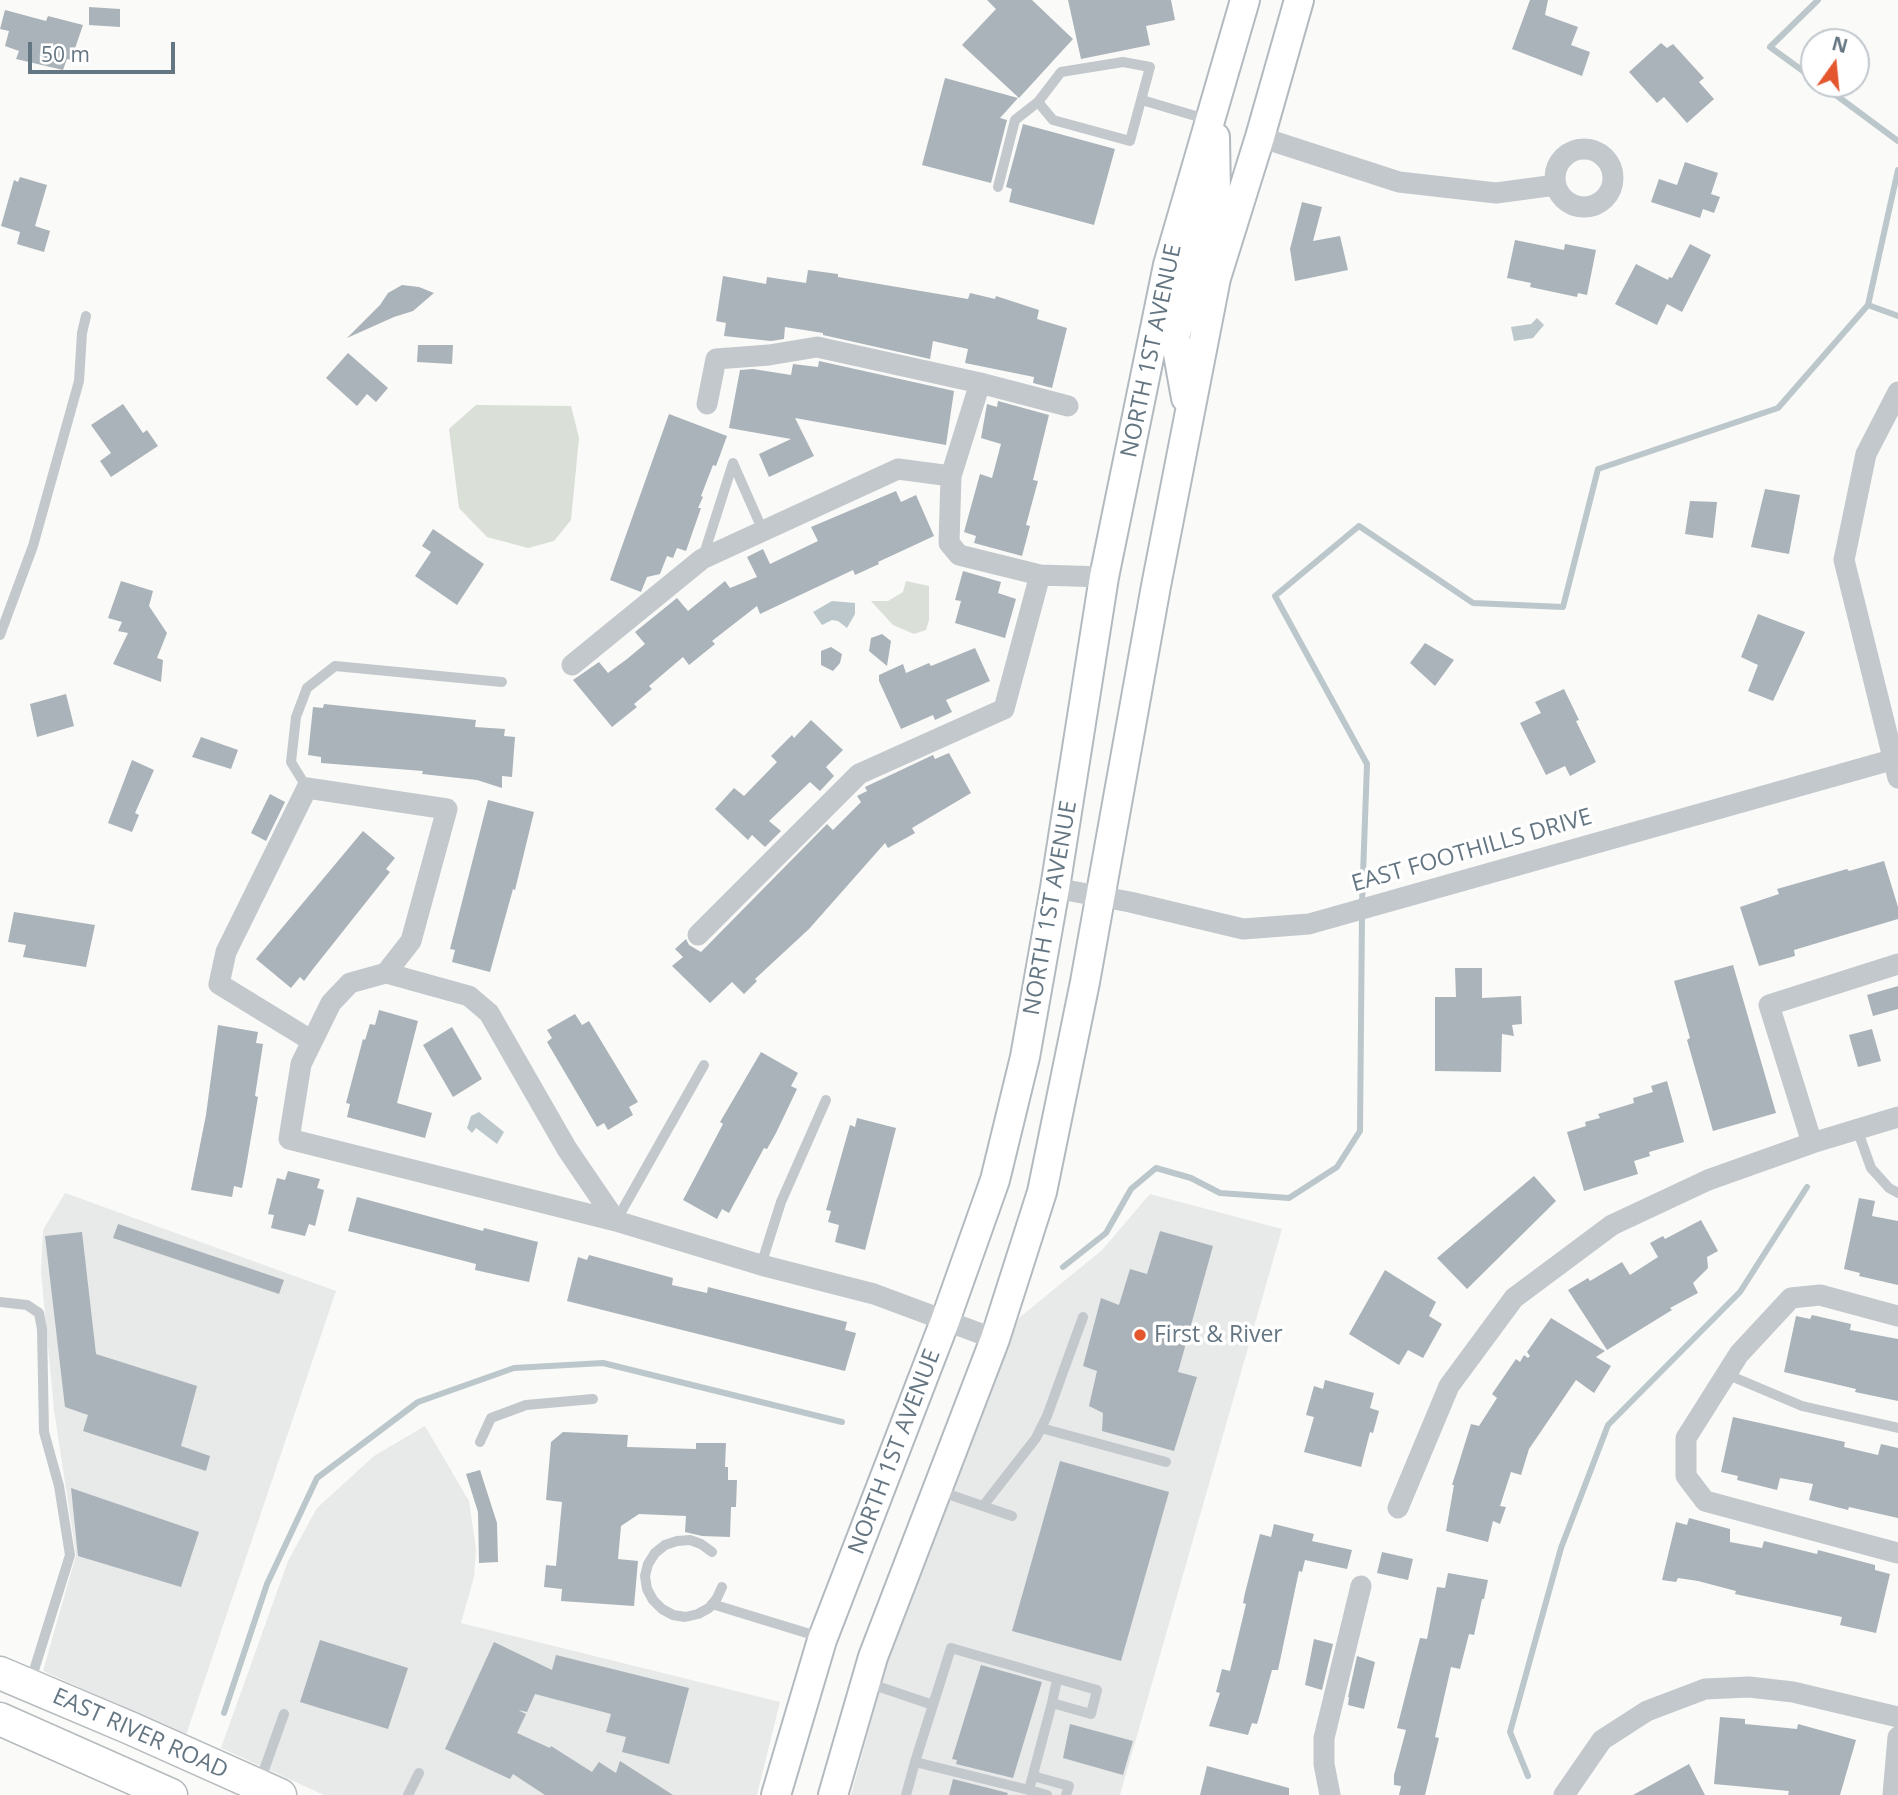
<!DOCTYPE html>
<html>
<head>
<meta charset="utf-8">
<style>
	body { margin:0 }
	#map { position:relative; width:1898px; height:1795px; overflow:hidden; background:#fafaf8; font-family:"Open Sans",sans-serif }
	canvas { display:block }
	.north { position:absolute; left:1800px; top:28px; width:70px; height:70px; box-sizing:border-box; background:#fff; border:2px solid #c1c8cd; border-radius:50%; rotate:15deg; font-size:19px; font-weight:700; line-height:28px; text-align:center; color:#657683 }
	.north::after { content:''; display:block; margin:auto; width:24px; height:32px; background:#e4572e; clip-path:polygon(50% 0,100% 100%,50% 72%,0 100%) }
	.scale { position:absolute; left:28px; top:42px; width:147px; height:32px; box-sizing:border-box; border:4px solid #657683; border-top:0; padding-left:9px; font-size:21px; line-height:24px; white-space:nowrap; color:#657683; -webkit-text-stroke:5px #fff; paint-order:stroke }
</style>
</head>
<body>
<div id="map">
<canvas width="1898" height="1795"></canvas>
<div class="north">N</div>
<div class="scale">50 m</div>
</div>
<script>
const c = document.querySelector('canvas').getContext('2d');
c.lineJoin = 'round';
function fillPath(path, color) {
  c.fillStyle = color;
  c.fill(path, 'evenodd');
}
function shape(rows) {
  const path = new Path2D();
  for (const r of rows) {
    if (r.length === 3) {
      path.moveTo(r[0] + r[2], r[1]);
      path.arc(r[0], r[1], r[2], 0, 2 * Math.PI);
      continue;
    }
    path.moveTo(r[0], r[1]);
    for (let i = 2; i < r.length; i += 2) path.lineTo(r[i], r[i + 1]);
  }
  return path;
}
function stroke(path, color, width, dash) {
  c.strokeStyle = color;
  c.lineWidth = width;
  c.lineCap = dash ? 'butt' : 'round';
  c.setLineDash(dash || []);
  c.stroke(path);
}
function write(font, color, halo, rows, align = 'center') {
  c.font = font + ' "Open Sans",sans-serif';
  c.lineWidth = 7;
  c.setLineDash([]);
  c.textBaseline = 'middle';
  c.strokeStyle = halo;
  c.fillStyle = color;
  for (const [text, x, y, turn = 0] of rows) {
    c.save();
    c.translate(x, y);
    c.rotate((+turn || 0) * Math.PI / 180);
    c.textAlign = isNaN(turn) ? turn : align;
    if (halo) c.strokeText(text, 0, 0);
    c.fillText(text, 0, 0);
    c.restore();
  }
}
fillPath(shape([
	[65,1193,336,1291,186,1735,43,1671,76,1555,54,1410,41,1272,43,1230],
	[1150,1194,1282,1229,1120,1795,851,1795,887,1664,1019,1318,1102,1250],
	[425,1426,469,1501,476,1549,474,1577,461,1623,780,1702,757,1795,324,1795,221,1748,288,1561,317,1508,374,1456]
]), '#e8e9e9');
fillPath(shape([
	[476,405,571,406,579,438,571,520,554,541,528,548,487,537,459,508,449,429],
	[906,581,929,586,929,620,926,630,914,634,893,625,871,601,888,601,903,592]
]), '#dadfd7');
fillPath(shape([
	[1537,318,1544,325,1533,338,1514,341,1511,327,1531,324],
	[832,601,855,603,855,614,847,628,838,621,832,620,822,625,813,612],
	[479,1112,504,1132,497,1144,476,1128,472,1133,467,1128,471,1116]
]), '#bbc7cb');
stroke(shape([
	[1814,79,1770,47,1818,0],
	[1821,84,1898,141],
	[1868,305,1898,170],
	[1362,903,1367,764,1275,596,1359,526,1473,603,1563,607,1598,469,1778,408,1868,305,1898,316],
	[1063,1267,1106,1233,1131,1189,1156,1168,1191,1178,1220,1193,1289,1198,1337,1167,1360,1131,1362,914],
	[224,1713,267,1584,317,1478,418,1402,514,1368,603,1363,842,1422],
	[1528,1776,1510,1732,1561,1548,1608,1425,1740,1292,1807,1187]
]), '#bbc7cb', 6);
fillPath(shape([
	[987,0,1032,0,1073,39,1019,98,962,45,996,9],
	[1068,0,1171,0,1175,20,1146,26,1150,45,1081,59],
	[1530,0,1548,0,1545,15,1578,27,1571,45,1590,52,1582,76,1512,49],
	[89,7,120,9,120,27,89,25],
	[5,10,46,21,48,16,83,25,71,60,67,59,63,70,16,59,19,51,5,46,9,31,0,29],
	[1661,43,1667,48,1673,44,1704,78,1699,82,1714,99,1687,123,1664,97,1657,103,1629,72],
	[945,78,1018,98,1000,118,1007,120,991,183,922,165],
	[1023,124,1115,149,1094,225,1009,202,1012,189,1006,187],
	[1685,162,1718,173,1711,194,1720,197,1714,213,1703,209,1700,218,1651,202,1659,179,1677,185],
	[20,177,47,185,35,226,50,231,44,252,17,244,20,232,1,226,14,180,18,182],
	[1302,202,1322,207,1313,241,1340,236,1348,270,1295,281,1290,249],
	[1515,240,1564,250,1565,244,1596,250,1587,295,1578,293,1577,297,1530,287,1531,283,1507,278],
	[1690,244,1711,255,1682,312,1667,304,1657,325,1615,304,1636,264,1668,280,1669,277,1672,278],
	[808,270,838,274,838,277,968,299,970,293,995,299,996,296,1039,310,1037,319,1067,328,1052,388,1033,383,1034,377,965,363,968,349,933,341,930,359,823,335,823,333,785,327,784,339,771,341,724,336,726,323,716,321,723,276,766,284,767,277,806,283],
	[402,285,419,287,434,293,413,311,394,317,347,338,380,305,388,293],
	[418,345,453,345,452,364,417,362],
	[348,353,388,388,376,402,367,394,357,406,326,378],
	[819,361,954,391,946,445,795,418,814,456,769,477,759,454,791,439,729,428,740,370,753,369,791,375,793,364,818,367],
	[998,401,1049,415,1033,480,1038,481,1026,525,1030,526,1022,556,974,543,976,536,964,532,980,474,992,478,1001,444,981,438,987,404,997,407],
	[123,404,143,433,147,430,158,446,111,477,100,461,111,453,91,425],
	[669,414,727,436,716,466,713,465,701,496,703,497,698,508,701,508,686,551,677,548,673,558,667,556,660,574,647,577,641,592,610,580],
	[1765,489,1800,495,1789,554,1751,547],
	[896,491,901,502,916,495,934,536,878,562,879,564,855,575,853,570,760,614,757,606,712,641,715,644,689,665,683,657,649,686,652,689,634,704,637,707,612,727,573,680,599,662,608,673,627,659,645,644,635,632,677,598,688,611,725,581,730,588,757,577,747,557,763,549,770,564,818,541,811,527],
	[1690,501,1717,502,1713,538,1685,534],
	[433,529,484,564,457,605,415,576,431,552,422,546],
	[963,571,1001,582,998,593,1016,599,1005,638,955,623,961,601,955,600],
	[121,581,153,591,149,606,167,633,157,658,163,660,161,682,113,664,128,633,118,631,122,622,108,618],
	[1758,614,1805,632,1773,701,1748,691,1758,665,1741,657],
	[882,634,891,641,887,666,869,651,871,638],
	[1425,643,1454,660,1435,686,1410,663],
	[831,647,842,654,840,663,833,671,821,665,821,651],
	[975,648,990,681,946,700,952,712,935,720,933,715,901,729,879,681,879,675,903,664,906,673,929,663,931,666],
	[1564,689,1579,720,1576,721,1596,762,1570,776,1565,766,1546,775,1520,723,1541,713,1535,702],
	[66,694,74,726,37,737,30,704],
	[324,704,476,720,475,727,505,729,504,736,515,737,512,777,502,776,502,788,477,780,422,774,423,771,321,763,321,757,308,755,313,707,323,708],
	[811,720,843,750,826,767,834,776,820,791,810,782,769,821,781,831,765,847,752,835,748,840,715,809,734,788,744,796,777,762,771,756,792,735,794,738],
	[201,737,238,750,231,769,192,757],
	[949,753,971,793,912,828,915,833,888,848,885,843,809,929,755,979,757,981,744,994,732,982,710,1003,672,966,683,957,675,949,686,939,689,945,701,952,827,824,833,830,861,802,857,796,867,791,865,787,933,755,935,759],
	[132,760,154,770,135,813,139,815,132,832,108,823],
	[270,794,285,802,266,841,251,833],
	[488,800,534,812,515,890,513,889,490,972,452,962,455,950,450,949],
	[363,831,395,858,386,869,390,872,313,969,304,981,300,977,291,988,256,959],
	[1884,861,1898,907,1898,919,1794,950,1795,956,1759,966,1740,907,1779,894,1777,889,1847,869,1849,871],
	[14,912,95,925,86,967,23,957,26,945,8,942],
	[1733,965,1776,1113,1713,1131,1687,1040,1690,1038,1674,981],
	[1455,968,1482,968,1482,998,1521,996,1522,1024,1512,1025,1514,1036,1502,1034,1501,1072,1435,1071,1435,997,1456,997],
	[1898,986,1898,1009,1873,1016,1867,995],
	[379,1010,418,1021,397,1103,432,1113,425,1138,347,1117,350,1104,346,1103,363,1039,365,1040,370,1024,375,1025],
	[575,1014,582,1025,589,1021,638,1102,629,1107,633,1115,608,1130,604,1123,597,1127,547,1042,552,1038,547,1030],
	[218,1025,258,1032,256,1043,263,1044,255,1096,258,1097,246,1167,242,1188,234,1186,232,1197,191,1190,206,1115],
	[452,1027,482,1079,453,1097,423,1045],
	[1872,1029,1881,1061,1858,1067,1849,1035],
	[761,1052,798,1073,791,1086,797,1089,776,1133,767,1149,764,1148,729,1213,722,1209,717,1219,683,1200,723,1124,720,1122],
	[1667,1081,1684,1142,1649,1152,1650,1156,1634,1161,1638,1174,1584,1191,1567,1132,1586,1126,1585,1122,1600,1118,1598,1114,1634,1103,1633,1098,1653,1092,1651,1086],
	[857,1118,896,1128,865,1250,835,1242,839,1225,828,1222,831,1211,826,1210,850,1125,855,1127],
	[288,1171,320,1179,317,1188,324,1190,315,1226,309,1224,305,1236,271,1228,274,1215,268,1214,277,1178,285,1180],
	[1534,1176,1556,1201,1467,1289,1437,1258],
	[357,1197,483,1231,484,1228,538,1242,529,1282,475,1270,476,1264,348,1231],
	[1859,1198,1875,1201,1872,1216,1898,1221,1898,1285,1859,1276,1860,1273,1844,1269],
	[1701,1220,1718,1251,1707,1257,1708,1268,1693,1283,1698,1293,1670,1308,1672,1310,1607,1350,1568,1290,1588,1278,1590,1281,1622,1262,1630,1275,1658,1257,1650,1243,1663,1236,1665,1239],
	[118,1224,284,1280,279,1294,113,1238],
	[1160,1231,1213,1246,1178,1372,1197,1377,1174,1451,1102,1431,1103,1413,1089,1406,1097,1371,1083,1366,1101,1298,1119,1305,1130,1269,1147,1274],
	[82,1232,96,1354,197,1386,181,1446,210,1456,206,1471,83,1431,88,1415,65,1407,45,1236],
	[589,1255,673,1278,672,1285,707,1293,708,1287,847,1322,845,1330,856,1333,845,1371,567,1301,578,1257,587,1260],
	[1385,1270,1436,1302,1429,1316,1442,1324,1423,1358,1408,1350,1399,1365,1349,1334],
	[1812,1315,1851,1324,1850,1330,1898,1339,1898,1401,1855,1392,1856,1389,1784,1372,1796,1316,1810,1319],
	[1551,1318,1605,1351,1596,1357,1611,1366,1594,1393,1576,1380,1529,1449,1521,1475,1511,1472,1500,1506,1506,1507,1500,1524,1493,1521,1488,1542,1446,1531,1454,1485,1452,1485,1471,1424,1479,1426,1497,1398,1492,1394,1516,1359,1520,1362,1524,1355,1528,1358,1530,1356,1527,1352],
	[1325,1380,1374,1393,1370,1408,1379,1411,1373,1433,1370,1432,1361,1467,1304,1452,1314,1417,1306,1415,1314,1386,1323,1389],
	[1733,1417,1845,1442,1844,1447,1878,1455,1881,1444,1898,1448,1898,1518,1849,1507,1848,1510,1809,1500,1813,1484,1780,1478,1777,1490,1737,1480,1738,1476,1721,1472],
	[563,1432,628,1435,627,1447,696,1449,696,1443,726,1443,725,1467,728,1467,728,1480,737,1480,736,1507,731,1507,730,1537,702,1536,685,1532,686,1516,639,1514,621,1526,618,1559,638,1561,634,1606,561,1601,562,1589,544,1587,546,1565,556,1566,562,1502,546,1500,551,1442],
	[1060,1461,1169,1492,1121,1661,1012,1631],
	[480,1470,497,1523,498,1562,479,1563,478,1512,466,1474],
	[71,1488,199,1532,181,1587,78,1556],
	[1689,1518,1730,1529,1730,1542,1762,1548,1764,1541,1817,1554,1818,1550,1875,1565,1875,1570,1890,1574,1876,1633,1840,1625,1842,1617,1735,1594,1736,1591,1698,1581,1678,1578,1676,1582,1662,1580,1676,1522,1687,1525],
	[1274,1524,1314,1534,1312,1541,1352,1550,1347,1569,1305,1560,1302,1572,1299,1571,1278,1670,1272,1670,1260,1714,1257,1724,1252,1723,1248,1735,1209,1726,1220,1693,1216,1692,1222,1669,1230,1671,1246,1604,1243,1603,1245,1593,1260,1534,1271,1537],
	[1382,1552,1413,1559,1408,1580,1377,1573],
	[1448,1573,1488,1580,1484,1599,1482,1599,1474,1635,1469,1634,1460,1669,1451,1667,1435,1737,1439,1738,1425,1795,1399,1795,1401,1786,1394,1785,1394,1775,1406,1730,1397,1728,1420,1638,1427,1639,1437,1587,1445,1588],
	[1314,1639,1333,1644,1322,1690,1305,1685],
	[320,1640,408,1668,388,1729,300,1702],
	[494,1642,552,1670,556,1655,689,1688,669,1764,622,1752,626,1737,606,1732,611,1714,535,1694,527,1712,518,1710,526,1714,517,1733,550,1748,551,1746,592,1772,599,1762,616,1773,620,1761,673,1795,545,1795,513,1774,510,1779,445,1749],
	[1357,1656,1375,1662,1364,1709,1348,1705,1349,1697,1348,1697],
	[981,1665,1042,1682,1013,1778,956,1764,957,1760,952,1759],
	[1720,1717,1745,1719,1745,1724,1797,1729,1798,1724,1856,1740,1840,1795,1788,1795,1789,1791,1714,1784],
	[1070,1724,1133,1741,1123,1775,1063,1758],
	[1689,1764,1705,1795,1633,1795],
	[1207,1766,1289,1788,1289,1795,1200,1795],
	[953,1779,1008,1793,1007,1795,949,1795]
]), '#aab3b9');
const secondary = shape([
	[1186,398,1175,337,1216,194,1215,137],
	[776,1795,822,1640,945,1321,995,1180,1025,1057,1055,888,1104,577,1168,265,1245,0],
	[833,1795,873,1657,995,1339,1042,1192,1085,982,1156,586,1216,278,1260,137,1299,0]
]);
const primary = shape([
	[0,1673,130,1728,280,1795],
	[0,1719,171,1795]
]);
stroke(secondary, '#b3babf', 32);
stroke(primary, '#b5babe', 35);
stroke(shape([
	[1123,62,1150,67,1130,141,1053,120,1038,102,1061,72,1123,62],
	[1142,100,1209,120],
	[998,187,1015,120,1038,102],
	[703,557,733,463,763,531],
	[0,635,33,546,79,381,82,333,86,316],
	[307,788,291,762,296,717,307,688,335,666,502,682],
	[1857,1129,1871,1168,1889,1188,1898,1193],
	[616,1221,704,1065],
	[761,1265,781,1202,826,1100],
	[0,1302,27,1305,39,1313,42,1329,44,1432,59,1486,70,1555,30,1683],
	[1726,1374,1802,1406,1898,1428],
	[1041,1428,1166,1462],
	[480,1442,491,1418,526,1405,593,1399],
	[939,1491,1012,1516],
	[983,1506,1036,1438,1047,1416,1083,1317],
	[712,1552,701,1544,690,1540,677,1541,665,1545,655,1553,648,1564,645,1576,647,1589,653,1600,662,1609,673,1615,685,1617,698,1614,709,1608,717,1598,722,1587],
	[712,1604,823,1638],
	[868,1683,933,1705,951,1648,1097,1690,1091,1714,1052,1703,1057,1680],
	[933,1705,915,1762,1029,1790],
	[1033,1776,1069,1786,1066,1795],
	[259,1784,284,1714],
	[408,1795,419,1773],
	[906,1795,915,1762],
	[1047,1795,1029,1790,1052,1703]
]), '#c3c8cc', 10);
stroke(shape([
	[1260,137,1399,182,1496,193,1556,185],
	[1584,178,29],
	[980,383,951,476,949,543,959,555,1040,575,1104,577],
	[1898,392,1866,454,1844,560,1898,778],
	[707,404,716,359,769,355,817,347,980,383,1068,406],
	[572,665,702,559,898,469,951,476],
	[1055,888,1130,902,1243,929,1309,924,1898,758],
	[698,935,859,774,1004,709,1040,575],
	[312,1041,219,984,226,952,307,788,447,809,411,941,386,973],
	[1812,1143,1769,1005,1898,964],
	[616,1221,567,1149,489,1013,469,996,386,973,350,983,331,1003,301,1064,289,1139,616,1221,761,1265,874,1294,995,1339],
	[1898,1316,1820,1295,1791,1298,1739,1354,1686,1438,1686,1476,1705,1501,1898,1553],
	[1398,1508,1449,1386,1514,1298,1612,1225,1708,1180,1812,1143,1898,1117],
	[1330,1795,1324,1764,1324,1738,1361,1586],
	[1564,1795,1602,1740,1647,1711,1705,1689,1749,1687,1793,1692,1898,1717],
	[1893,1795,1898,1737]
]), '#c3c8cc', 21);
stroke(secondary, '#fff', 28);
stroke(primary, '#fff', 32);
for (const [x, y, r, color] of [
	[1140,1335,7,"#e4572e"]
]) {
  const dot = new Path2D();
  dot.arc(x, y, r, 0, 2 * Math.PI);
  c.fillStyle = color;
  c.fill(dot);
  stroke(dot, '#fff', 2.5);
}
write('23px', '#657683', '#fff', [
	["NORTH 1ST AVENUE",1152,351,-78],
	["EAST FOOTHILLS DRIVE",1472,851,-16],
	["NORTH 1ST AVENUE",1051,908,-80],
	["NORTH 1ST AVENUE",895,1452,-69],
	["EAST RIVER ROAD",140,1734,24]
]);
write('23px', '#657683', '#fff', [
	["First & River",1154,1335]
], 'left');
</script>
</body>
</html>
